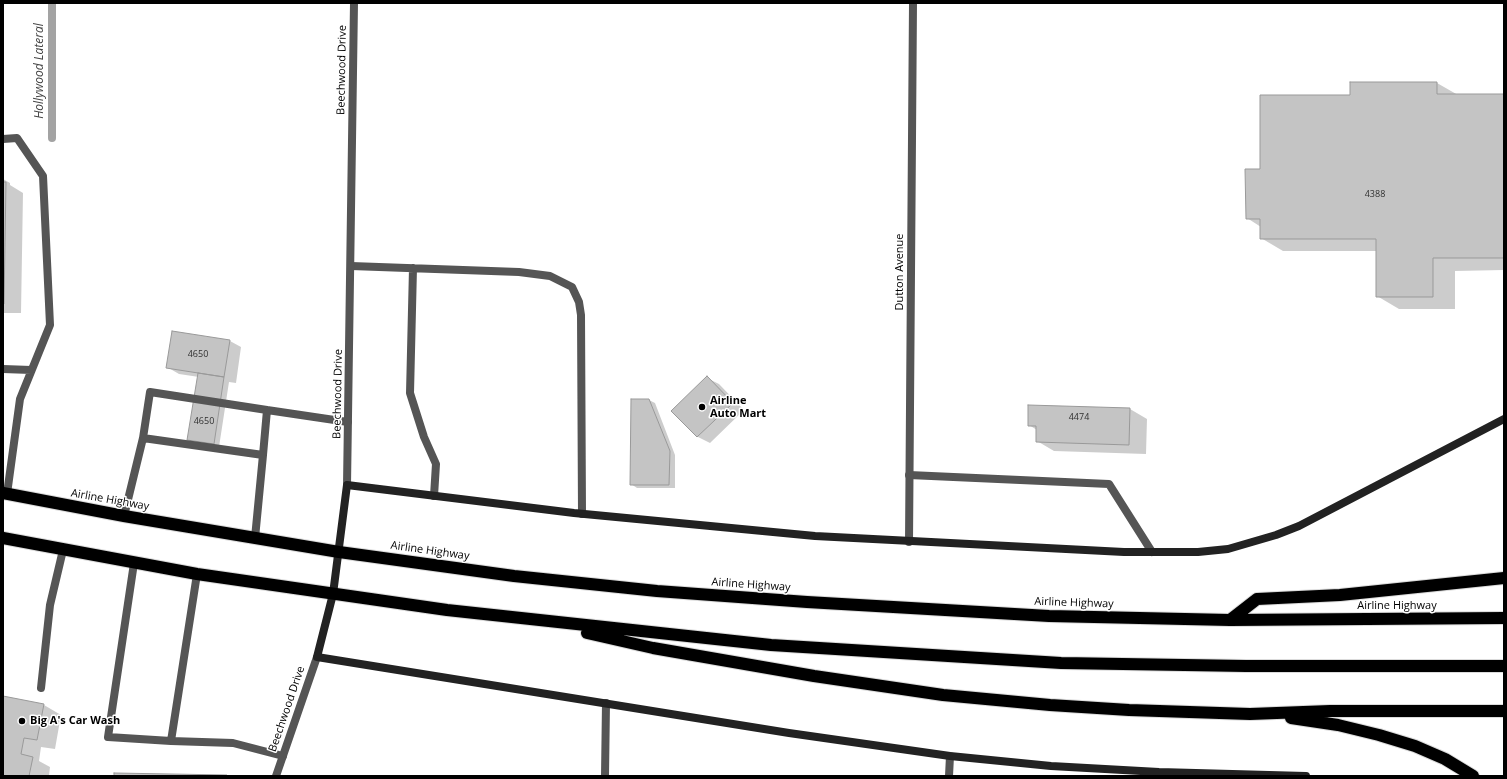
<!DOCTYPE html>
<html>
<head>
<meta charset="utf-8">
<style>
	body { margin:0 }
	#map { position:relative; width:1507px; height:779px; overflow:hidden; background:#fff; font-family:"Open Sans",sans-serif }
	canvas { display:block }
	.frame { position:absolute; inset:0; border:4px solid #000; pointer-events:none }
</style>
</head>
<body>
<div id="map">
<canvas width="1507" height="779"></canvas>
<div class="frame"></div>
</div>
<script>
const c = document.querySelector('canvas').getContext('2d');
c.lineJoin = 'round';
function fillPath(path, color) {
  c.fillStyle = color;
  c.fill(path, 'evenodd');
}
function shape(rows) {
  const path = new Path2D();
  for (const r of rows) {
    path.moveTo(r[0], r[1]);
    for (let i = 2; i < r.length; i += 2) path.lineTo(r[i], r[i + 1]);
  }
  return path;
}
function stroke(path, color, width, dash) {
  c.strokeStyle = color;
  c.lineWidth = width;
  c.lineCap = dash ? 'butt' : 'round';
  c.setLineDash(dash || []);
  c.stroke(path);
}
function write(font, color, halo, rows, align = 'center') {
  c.font = font + ' "Open Sans",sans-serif';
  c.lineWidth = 3;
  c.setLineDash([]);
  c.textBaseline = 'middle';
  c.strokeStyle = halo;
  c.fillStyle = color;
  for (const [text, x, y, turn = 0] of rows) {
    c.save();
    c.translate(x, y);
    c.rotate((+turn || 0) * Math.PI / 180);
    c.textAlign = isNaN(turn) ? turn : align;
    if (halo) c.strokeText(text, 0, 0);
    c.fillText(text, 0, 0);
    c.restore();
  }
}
fillPath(shape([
	[1351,83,1437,83,1458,95,1504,95,1504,270,1455,271,1455,309,1399,309,1377,296,1377,251,1283,251,1261,238,1261,227,1247,218,1261,170,1351,96],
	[3,179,10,183,10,185,23,193,21,313,3,313],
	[230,341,241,347,236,383,229,382,219,447,194,442,189,439,199,377,179,374,167,367],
	[707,378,719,384,744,410,710,443,698,437,673,411],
	[649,400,655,403,675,455,675,488,637,488,631,484],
	[1130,409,1147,419,1146,454,1054,451,1037,441,1037,430,1029,425],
	[3,697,44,705,61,715,55,749,41,747,39,761,50,767,49,776,3,776]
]), '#0003');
stroke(shape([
	[52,138,52,3]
]), '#a3a3a3', 8);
const building = shape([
	[1350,82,1437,82,1437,94,1504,94,1504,258,1433,258,1433,297,1376,297,1376,239,1260,239,1260,219,1246,219,1245,169,1260,169,1260,95,1350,95,1350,82],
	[3,182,6,182,4,304,3,304,3,182],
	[172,331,230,340,224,377,166,368,172,331],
	[198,373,224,377,214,444,187,440,198,373],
	[707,376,733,403,697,437,671,411,707,376],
	[631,399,649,399,670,451,669,485,630,485,631,399],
	[1028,405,1130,408,1129,445,1036,442,1036,426,1028,426,1028,405],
	[3,696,44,704,37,740,24,738,21,754,33,757,29,776,3,776,3,696],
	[114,773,227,775,227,776,114,776,114,773]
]);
fillPath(building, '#c4c4c4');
stroke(building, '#999', 1);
const highway = shape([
	[3,493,124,516,339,552,514,576,657,591,807,602,1049,616,1230,620,1504,618],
	[3,538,197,574,447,610,771,645,1061,663,1246,666,1504,666],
	[1230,620,1257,599,1340,595,1504,578],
	[587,633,653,648,814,676,943,695,1050,705,1129,710,1250,714,1330,711,1504,711],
	[1291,718,1338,725,1379,735,1415,746,1445,759,1473,776]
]);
stroke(highway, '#dbdbdb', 14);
stroke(shape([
	[3,139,17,138,43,176,50,325,20,399,7,494],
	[351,266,519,272,550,276,572,287,579,302,581,315,582,514],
	[413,268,410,393,424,437,436,464,434,496],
	[3,369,31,370],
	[143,438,150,392,267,410],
	[263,455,267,410,348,422],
	[909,475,1109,484,1152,552],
	[124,516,143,438,263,455,255,538],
	[134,563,108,737,171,741,197,574],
	[41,688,50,605,63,550],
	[171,741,233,743,283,756],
	[605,776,606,703],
	[949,776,950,756]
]), '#555', 8);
stroke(shape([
	[347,485,354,3],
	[909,542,913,3],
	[276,776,317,657]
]), '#555', 8);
stroke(shape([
	[1306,776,1159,772,1051,766,950,756,789,733,317,657,333,594,347,485,574,513,815,536,1124,552,1198,552,1228,549,1276,535,1299,526,1504,419]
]), '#222', 8);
stroke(highway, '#000', 12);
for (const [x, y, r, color] of [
	[702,407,4,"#000"],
	[22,721,4,"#000"]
]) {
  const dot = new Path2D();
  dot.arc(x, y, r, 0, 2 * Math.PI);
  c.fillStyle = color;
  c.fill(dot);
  stroke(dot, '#fff', 1.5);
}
write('9px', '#313131', null, [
	["4388",1375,194],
	["4650",198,354],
	["4474",1079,417],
	["4650",204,421]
]);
write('11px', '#000', '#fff', [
	["Beechwood Drive",342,70,-89],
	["Dutton Avenue",900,272,-90],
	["Beechwood Drive",338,394,-89],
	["Airline Highway",110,500,10],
	["Airline Highway",430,551,8],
	["Airline Highway",751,585,4],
	["Airline Highway",1074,603,2],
	["Airline Highway",1397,606],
	["Beechwood Drive",287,709,-71]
]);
write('bold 11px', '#000', '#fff', [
	["Airline",710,401],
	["Auto Mart",710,414],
	["Big A's Car Wash",30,721]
], 'left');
write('italic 12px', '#444', '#fff', [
	["Hollywood Lateral",40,71,-90]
]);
</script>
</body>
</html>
